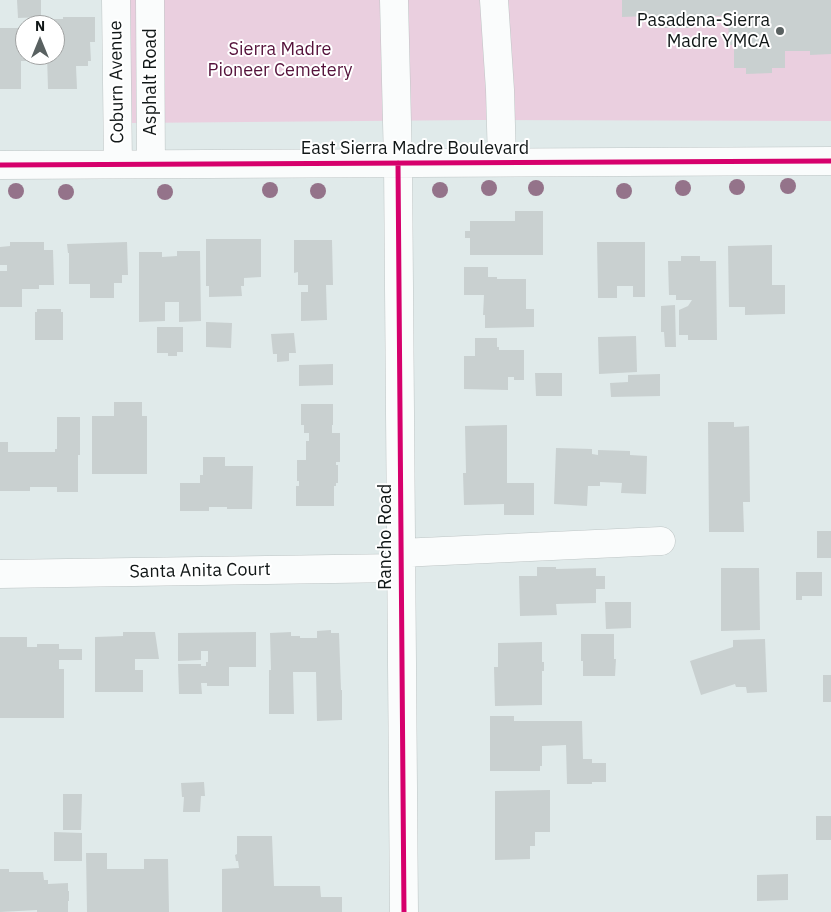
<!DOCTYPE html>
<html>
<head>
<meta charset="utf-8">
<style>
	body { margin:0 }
	#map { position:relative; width:831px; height:912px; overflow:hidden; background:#e0eaea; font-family:"IBM Plex Sans",sans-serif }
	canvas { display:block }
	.north { position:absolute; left:15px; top:15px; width:50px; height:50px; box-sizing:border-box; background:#fff; border:1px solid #a0a2a2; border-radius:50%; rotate:0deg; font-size:14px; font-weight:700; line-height:20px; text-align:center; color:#111717 }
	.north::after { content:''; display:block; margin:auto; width:18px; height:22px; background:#596161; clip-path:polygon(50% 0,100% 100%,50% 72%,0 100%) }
</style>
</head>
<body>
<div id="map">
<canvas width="831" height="912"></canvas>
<div class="north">N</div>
</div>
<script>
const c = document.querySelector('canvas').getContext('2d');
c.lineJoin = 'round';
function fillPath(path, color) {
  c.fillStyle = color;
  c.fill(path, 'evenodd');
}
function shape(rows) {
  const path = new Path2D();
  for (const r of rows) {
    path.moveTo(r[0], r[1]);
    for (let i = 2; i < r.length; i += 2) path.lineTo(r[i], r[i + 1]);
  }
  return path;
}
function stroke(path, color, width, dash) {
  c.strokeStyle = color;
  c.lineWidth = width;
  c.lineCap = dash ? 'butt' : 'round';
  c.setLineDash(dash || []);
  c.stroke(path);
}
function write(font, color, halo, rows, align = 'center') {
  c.font = font + ' "IBM Plex Sans",sans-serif';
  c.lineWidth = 4;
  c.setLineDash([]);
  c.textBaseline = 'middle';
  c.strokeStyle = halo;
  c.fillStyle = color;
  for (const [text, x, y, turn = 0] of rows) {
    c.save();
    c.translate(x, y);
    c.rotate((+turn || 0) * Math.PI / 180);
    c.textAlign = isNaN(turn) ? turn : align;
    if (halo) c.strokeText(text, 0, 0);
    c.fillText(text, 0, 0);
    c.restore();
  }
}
fillPath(shape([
	[130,0,831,0,831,121,478,120,130,123]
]), '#eacfdf');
fillPath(shape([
	[17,0,41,0,41,17,18,18],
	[622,0,831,0,831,54,810,55,810,51,785,51,785,68,772,68,772,73,746,74,746,68,734,68,734,45,729,45,728,16,692,16,692,28,649,28,649,16,622,17],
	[63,17,95,17,95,42,90,42,91,61,88,61,88,66,76,66,77,89,48,89,47,55,55,55,55,25,47,25,47,19,63,19],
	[0,28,19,28,19,40,25,40,25,55,35,55,35,61,21,61,21,89,0,89],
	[515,211,543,211,543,255,470,255,470,238,465,238,465,231,470,231,470,221,515,221],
	[206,239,261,239,261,277,244,278,244,286,241,286,242,296,209,297,209,286,206,286],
	[294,240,332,240,333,285,326,285,327,320,301,321,301,292,308,292,308,285,298,285,298,272,294,273],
	[10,242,44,242,44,250,53,250,54,285,39,285,39,289,22,289,22,307,0,307,0,271,7,271,7,265,0,265,0,247,10,246],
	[127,242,128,275,122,275,122,283,114,283,114,298,90,298,90,284,69,284,69,253,68,253,67,244],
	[597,242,645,242,645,297,633,297,633,286,617,286,617,298,598,298],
	[772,245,772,285,785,285,785,314,745,315,745,307,729,307,728,246],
	[177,251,200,251,201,321,179,322,179,302,165,302,165,321,139,322,139,252,162,252,162,257,177,256],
	[681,256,700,256,700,261,716,261,717,340,688,340,688,335,679,335,679,310,688,306,692,300,676,300,676,295,669,295,668,261,681,261],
	[464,267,488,267,488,277,497,277,497,279,526,279,526,309,534,309,534,327,485,328,485,315,483,315,484,295,464,295],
	[675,305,676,347,665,347,664,332,661,332,661,306],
	[37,309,61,309,61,312,63,312,63,340,35,340,35,312,37,312],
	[206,322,232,323,231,348,206,347],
	[157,327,183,327,183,352,177,352,177,356,168,356,168,353,157,353],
	[294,333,296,353,289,353,289,361,277,362,277,354,273,354,271,334],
	[636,336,637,372,599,374,598,337],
	[475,338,497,338,497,347,499,347,499,350,524,350,524,380,514,380,514,377,508,377,508,390,464,389,464,356,475,356],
	[333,364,333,385,299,386,299,365],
	[535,373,562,373,562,396,536,396],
	[660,374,660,396,611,397,610,383,628,382,628,375],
	[114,402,142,402,142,416,147,416,147,474,92,474,92,416,114,416],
	[301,404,333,404,333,425,332,425,332,433,340,433,340,462,336,462,336,465,338,465,338,483,336,483,336,486,334,486,334,506,296,506,296,486,299,486,299,481,297,481,297,460,306,460,306,441,309,441,309,433,304,433,304,425,301,425],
	[57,417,80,417,80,455,78,455,78,492,57,492,57,487,30,487,30,491,0,491,0,442,8,442,8,452,55,452,55,449,57,449],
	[708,422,734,422,734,427,749,426,750,502,743,502,744,532,709,532],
	[507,425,507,483,534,483,534,515,504,515,504,504,464,505,463,473,466,473,465,426],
	[556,448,592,449,592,454,598,455,598,450,630,451,630,455,647,456,646,494,621,493,622,483,600,482,600,486,588,486,587,506,554,504],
	[203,457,225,457,225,466,253,466,252,509,227,509,227,507,209,507,209,511,180,511,180,483,200,483,200,475,203,475],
	[817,531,831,531,831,558,817,558],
	[537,567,556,567,556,569,596,568,596,576,605,576,605,589,596,589,596,603,556,604,557,615,520,616,519,576,537,576],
	[721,568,759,568,760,630,721,631],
	[796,572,822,572,822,596,802,596,802,600,796,600],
	[605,602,631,602,631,628,606,629],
	[331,630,331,633,339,633,341,690,342,690,342,720,317,721,316,672,293,672,294,714,269,714,269,670,271,670,270,633,291,632,291,636,300,636,300,638,317,638,317,631],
	[123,632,155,632,159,659,135,659,135,670,143,670,143,692,95,692,95,637,123,636],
	[256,632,256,667,229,667,229,686,207,686,207,683,201,683,202,694,179,694,178,664,201,664,201,666,206,666,206,662,208,662,208,651,201,651,201,660,178,661,178,633],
	[581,634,614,634,614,659,616,659,615,676,583,676,583,661,581,661],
	[0,637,27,637,27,647,37,647,37,644,59,644,59,649,82,649,82,660,59,660,59,669,64,669,64,718,0,718],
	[765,639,767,692,747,693,746,687,736,687,735,684,701,695,690,661,733,647,733,640],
	[542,642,542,662,544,662,544,671,542,671,542,705,495,706,494,667,498,667,498,643],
	[823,675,831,675,831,702,823,702],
	[490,716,514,716,514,721,582,721,583,759,592,759,592,763,606,763,606,782,592,782,592,784,567,784,566,745,542,746,542,766,540,766,540,771,490,771],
	[204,782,205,796,201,796,200,812,183,812,184,797,182,797,181,783],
	[550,790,550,832,535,832,535,846,530,846,530,859,495,860,495,791],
	[63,794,82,794,81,830,63,830],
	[816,816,831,816,831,840,816,840],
	[54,832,82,833,82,861,54,861],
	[237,836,272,836,274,886,320,886,321,897,342,897,342,912,222,912,222,869,239,868,238,861,236,861,235,855,237,854],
	[86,853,107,853,107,869,144,869,144,859,168,859,169,912,87,912],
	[0,869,9,869,9,872,43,872,44,880,48,880,48,884,68,883,68,891,69,891,69,901,68,901,68,912,37,912,37,910,0,912],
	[788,874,788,900,757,901,757,875]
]), '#c9d0d0');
const minor = shape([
	[116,0,118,164],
	[150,0,151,164],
	[394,0,398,163,404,912],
	[494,0,500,90,502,162],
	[0,165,831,161],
	[400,553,661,541],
	[0,574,400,568]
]);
stroke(minor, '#bec5c5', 29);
stroke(minor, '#fafcfc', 28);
stroke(shape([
	[398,163,404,912],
	[0,165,831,161]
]), '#d6006c', 5);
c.fillStyle = '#94738a';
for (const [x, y] of [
	[788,186],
	[737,187],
	[489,188],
	[536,188],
	[683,188],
	[270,190],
	[440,190],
	[16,191],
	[318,191],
	[624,191],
	[66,192],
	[165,192]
]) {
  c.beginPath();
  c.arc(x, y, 8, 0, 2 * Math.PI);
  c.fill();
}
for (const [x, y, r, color] of [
	[780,31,5,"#596161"]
]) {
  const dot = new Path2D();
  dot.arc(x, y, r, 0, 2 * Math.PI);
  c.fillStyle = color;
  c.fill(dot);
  stroke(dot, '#fff', 2);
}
write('18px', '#111717', '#fff', [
	["Pasadena-Sierra",770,21],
	["Madre YMCA",770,42]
], 'right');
write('18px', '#55123b', '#fff', [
	["Sierra Madre",280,50],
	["Pioneer Cemetery",280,71]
]);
write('18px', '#111717', '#fff', [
	["Coburn Avenue",117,82,-91],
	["Asphalt Road",151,82,-90],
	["East Sierra Madre Boulevard",415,149],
	["Rancho Road",386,537,-90],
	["Santa Anita Court",200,571,-1]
]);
</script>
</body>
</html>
